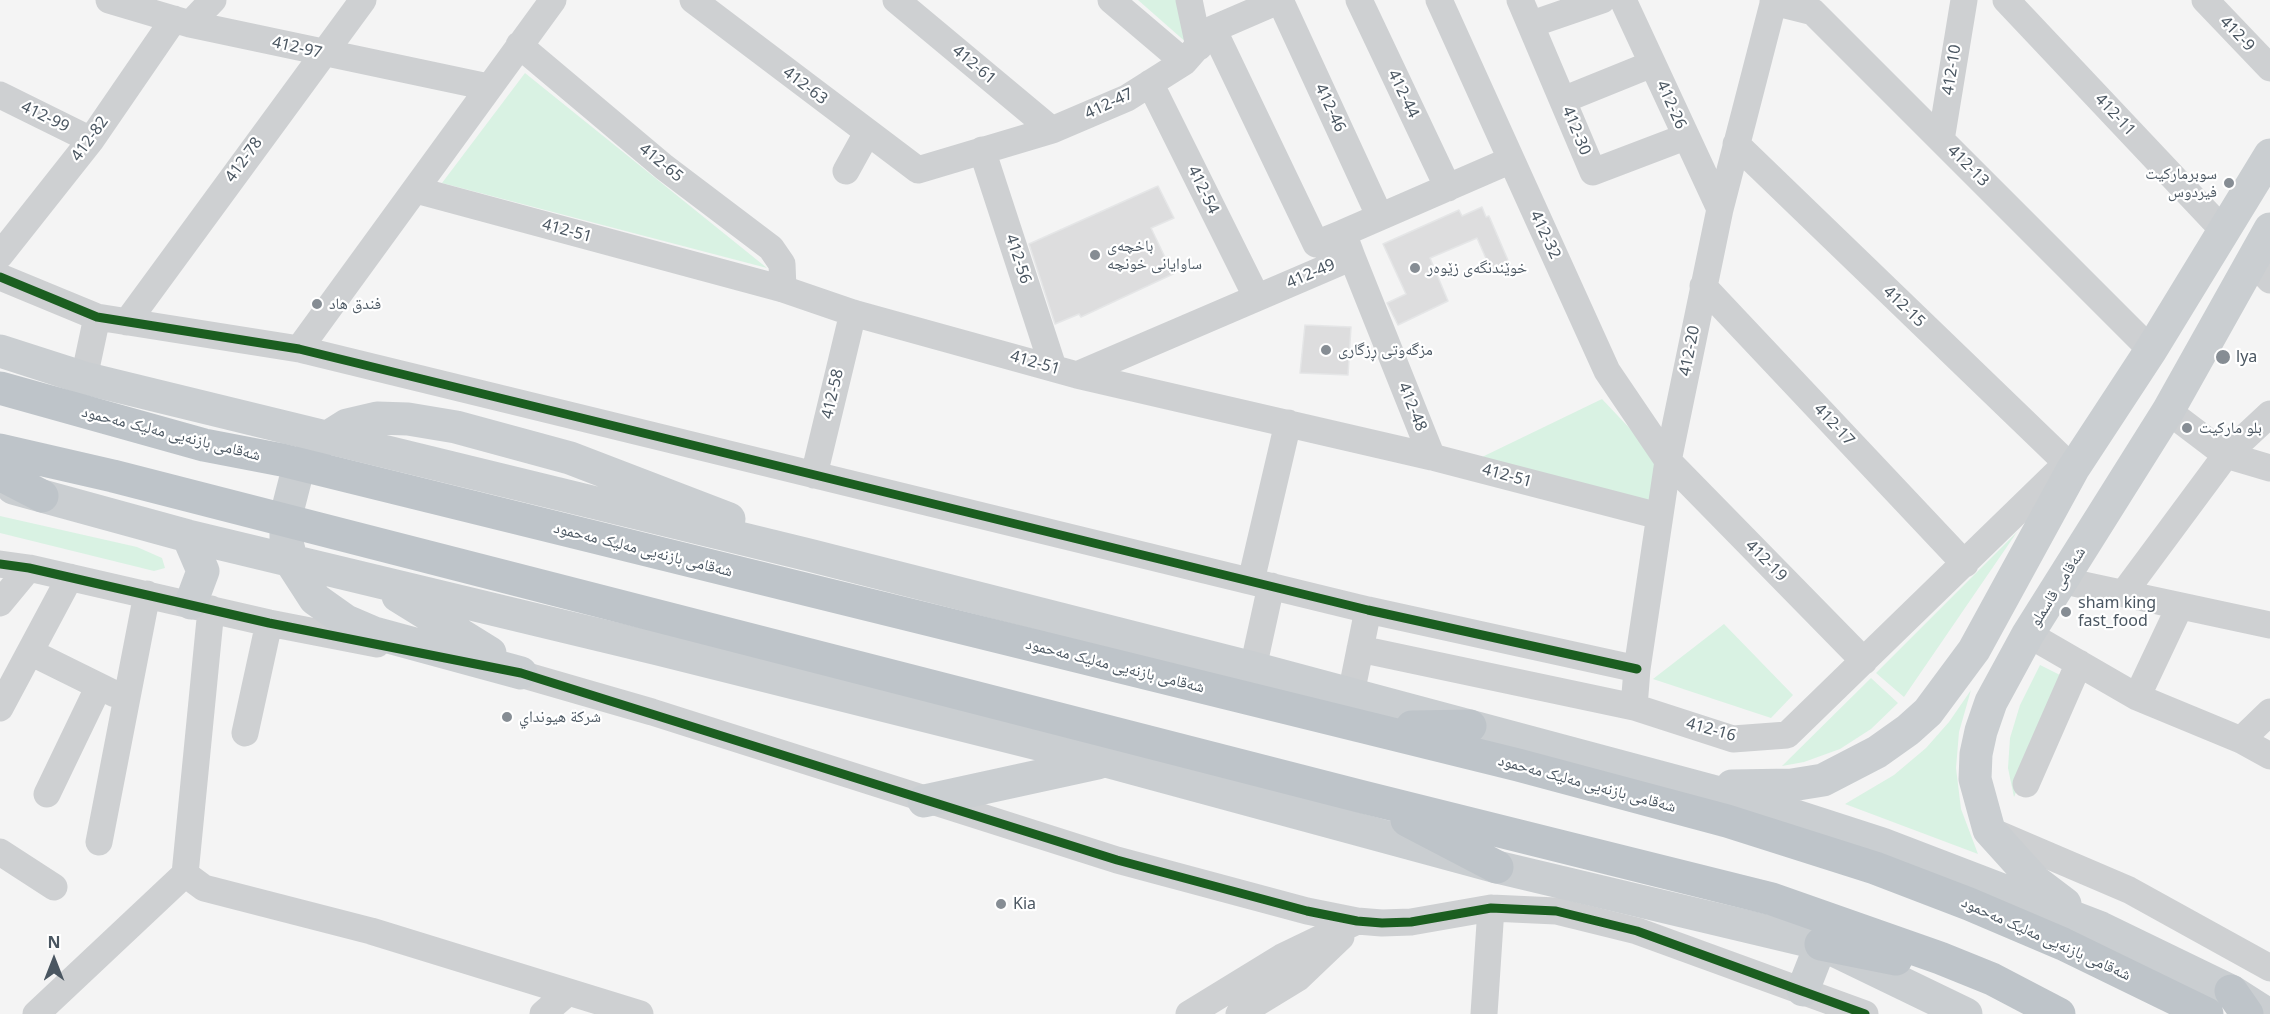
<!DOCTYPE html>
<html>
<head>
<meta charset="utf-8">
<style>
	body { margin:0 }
	#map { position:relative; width:2270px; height:1014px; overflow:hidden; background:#f4f4f4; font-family:"Noto Sans",sans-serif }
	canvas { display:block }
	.north { position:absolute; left:24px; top:930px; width:60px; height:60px; -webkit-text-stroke:4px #fff; paint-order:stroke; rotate:0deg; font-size:16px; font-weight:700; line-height:24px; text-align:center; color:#4a5661 }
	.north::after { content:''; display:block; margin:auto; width:21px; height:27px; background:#4a5661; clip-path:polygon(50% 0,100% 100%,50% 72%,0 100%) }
</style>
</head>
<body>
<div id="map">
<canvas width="2270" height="1014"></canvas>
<div class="north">N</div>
</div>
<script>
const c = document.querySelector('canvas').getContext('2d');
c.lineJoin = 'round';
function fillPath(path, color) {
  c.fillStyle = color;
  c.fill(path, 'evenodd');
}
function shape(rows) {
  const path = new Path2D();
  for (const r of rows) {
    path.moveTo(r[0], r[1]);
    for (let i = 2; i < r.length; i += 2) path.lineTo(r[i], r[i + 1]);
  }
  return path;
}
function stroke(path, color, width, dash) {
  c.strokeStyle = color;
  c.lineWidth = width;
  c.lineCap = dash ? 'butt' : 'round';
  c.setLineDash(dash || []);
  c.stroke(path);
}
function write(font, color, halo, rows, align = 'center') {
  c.font = font + ' "Noto Sans","Noto Naskh Arabic",sans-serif';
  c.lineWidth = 4.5;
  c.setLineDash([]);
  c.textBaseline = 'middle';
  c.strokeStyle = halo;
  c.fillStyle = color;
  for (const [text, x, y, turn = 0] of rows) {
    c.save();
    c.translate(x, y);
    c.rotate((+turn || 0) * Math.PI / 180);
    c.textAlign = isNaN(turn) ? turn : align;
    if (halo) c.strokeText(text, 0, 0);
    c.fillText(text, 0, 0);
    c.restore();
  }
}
fillPath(shape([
	[1138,0,1178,0,1188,44],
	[525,73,767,268,442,183],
	[1602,399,1652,452,1655,461,1650,498,1646,503,1482,457],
	[0,516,137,547,162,558,165,568,154,571,0,533],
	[2017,532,1904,697,1876,673],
	[1724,624,1793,695,1771,718,1653,679],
	[2040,665,2066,678,2014,797,2008,768,2010,738,2020,705],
	[1871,678,1898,703,1871,729,1840,749,1804,762,1782,766],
	[1971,690,1959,732,1956,768,1961,809,1978,854,1845,804,1894,775,1926,748,1949,722]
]), '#d9f2e3');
const building = shape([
	[1158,186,1174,218,1151,228,1173,274,1081,317,1079,314,1055,324,1029,244,1158,186],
	[1482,207,1486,217,1489,216,1510,265,1492,272,1477,238,1430,258,1448,301,1398,325,1387,303,1406,294,1383,244,1459,210,1462,216,1482,207],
	[1305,325,1351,327,1348,375,1300,373,1305,325]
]);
fillPath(building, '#ddddde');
stroke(building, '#e5e6e7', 1.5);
stroke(shape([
	[109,0,190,24,488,87],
	[693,0,918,170,1052,130,1127,98,1184,62,1213,29,1280,0],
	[896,0,1052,130],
	[1111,0,1184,62],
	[1189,0,1199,47],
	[1280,0,1380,217],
	[1359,0,1448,188],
	[1439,0,1607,371,1668,461,1864,661],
	[1520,0,1593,172,1685,137],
	[1623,0,1720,209],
	[2006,0,2224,231],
	[2205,0,2270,68],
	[1773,2,1813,12,2151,350],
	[190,24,213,0],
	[1532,24,1602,0],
	[1213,29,1316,244,1343,233],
	[519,45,664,167,771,248,782,264,783,289],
	[1150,83,1257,298],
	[0,95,91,140],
	[1563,100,1652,64],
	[1941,140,1964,0],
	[1736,144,2073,469],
	[982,150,1053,367],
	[846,171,867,133],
	[416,190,783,289,853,313,1077,375,1432,457,1659,516],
	[0,255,91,140,174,19],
	[1352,257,1432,457],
	[2252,261,2270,280],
	[0,277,97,317,299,349,1368,610,1637,669],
	[1703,286,1965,564],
	[127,322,363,0],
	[299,349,553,0],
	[1077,375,1352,257,1343,233,1511,160],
	[84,378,97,317],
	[2168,411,2226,455,2270,468],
	[814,475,853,313],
	[0,564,29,568,269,623,377,644],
	[2060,580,2270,625],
	[1251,581,1288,423],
	[2123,594,2226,455,2270,414],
	[0,603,29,568],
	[2028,634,2137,697,2241,740,2270,756],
	[1360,649,1634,707,1733,739,1787,735,2067,463],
	[30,652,115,694],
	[1253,668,1271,586],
	[503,669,652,712,1117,860,1307,911,1357,921,1382,923,1411,922,1491,908,1556,911,1637,931,1865,1014],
	[1351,694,1368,610],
	[2137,697,2180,606],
	[1634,707,1637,669,1668,461,1720,209,1774,0],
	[0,708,70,577],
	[245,733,269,623],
	[2241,740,2270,712],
	[2026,784,2079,663],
	[47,794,98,688],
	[1991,831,2129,890,2270,968],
	[99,842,147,594],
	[0,852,54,887],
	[185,874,204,888,371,931,640,1014],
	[36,1014,185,874,211,609],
	[543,1014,568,992],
	[1189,1014,1282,957,1357,921],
	[1239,1014,1298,978,1341,937],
	[1484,1014,1491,908]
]), '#ced0d2', 27);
stroke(shape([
	[0,351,84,378,809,555,1253,668,1749,801,1882,844,2101,928,2231,991,2267,1014],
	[13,488,188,536,658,649,1106,761,1497,867,1821,944,1966,1014],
	[188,536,203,571,191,603],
	[398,596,490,653],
	[521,673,374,633,346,621,315,599,293,565,286,539,286,516,297,473,320,442,347,425,377,418,408,419,456,427,570,458,729,519],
	[1732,786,1792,785,1823,780,1877,752,1908,730,1928,712,1974,650,2073,469,2151,350,2270,155],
	[924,801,1098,763],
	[2065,904,2036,882,1989,830,1975,779,1976,754,1981,731,1991,702,2028,634,2168,411,2270,229],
	[1803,990,1821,944]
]), '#caced1', 33);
stroke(shape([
	[0,388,204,445,282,460,1518,765,1727,821,1875,868,1969,904,2063,944,2207,1014],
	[0,450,113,476,1363,797,1772,899,1940,958,1992,979,2059,1014],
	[0,474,42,496],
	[1412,727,1470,726],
	[1407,820,1497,867],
	[1821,944,1896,959],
	[2231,991,2247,1014]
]), '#bec4c9', 33);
stroke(shape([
	[0,277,97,317,299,349,1368,610,1637,669],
	[0,564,29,568,269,623,521,673,1117,860,1307,911,1357,921,1382,923,1411,922,1491,908,1556,911,1637,931,1865,1014]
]), '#1b5e20', 9);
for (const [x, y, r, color] of [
	[2229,183,6,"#868d94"],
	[1095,255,6,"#868d94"],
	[1415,268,6,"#868d94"],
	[317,304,6,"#868d94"],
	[1326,350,6,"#868d94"],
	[2223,357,8,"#868d94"],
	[2187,428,6,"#868d94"],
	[2066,612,6,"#868d94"],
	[507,717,6,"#868d94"],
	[1001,904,6,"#868d94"]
]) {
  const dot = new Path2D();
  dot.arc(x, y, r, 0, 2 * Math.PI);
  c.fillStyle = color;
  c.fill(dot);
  stroke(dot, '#fff', 2);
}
write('16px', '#4a5661', '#fff', [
	["412-9",2237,34,46],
	["412-97",297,48,13],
	["412-61",974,65,40],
	["412-10",1952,70,-81],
	["412-63",805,86,37],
	["412-44",1403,94,64],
	["412-47",1109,104,-25],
	["412-26",1671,105,66],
	["412-46",1330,108,65],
	["412-11",2115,115,47],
	["412-99",45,117,26],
	["412-30",1576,131,68],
	["412-82",90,139,-54],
	["412-78",244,160,-54],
	["412-65",661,163,39],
	["412-13",1968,166,45],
	["412-54",1203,190,64],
	["412-51",567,231,15],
	["412-32",1545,235,65],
	["412-56",1018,259,72],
	["412-49",1311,274,-23],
	["412-15",1904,307,44],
	["412-20",1690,351,-79],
	["412-51",1035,363,16],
	["412-58",833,394,-77],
	["412-48",1412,407,68],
	["412-17",1834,425,47],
	["شەقامی بازنەیی مەلیک مەحمود",171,434,14],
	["412-51",1507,476,15],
	["شەقامی بازنەیی مەلیک مەحمود",643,550,14],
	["412-19",1766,561,45],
	["شەقامی قاسملو",2058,587,-58],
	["شەقامی بازنەیی مەلیک مەحمود",1115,666,14],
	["412-16",1711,730,15],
	["شەقامی بازنەیی مەلیک مەحمود",1587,784,15],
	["شەقامی بازنەیی مەلیک مەحمود",2046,939,24]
]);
write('16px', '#4a5661', '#fff', [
	["سوبرمارکیت",2217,174,"right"],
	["فیردوس",2217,192,"right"],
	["باخچەی",1107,246],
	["ساوایانی خونچە",1107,264],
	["خوێندنگەی زێوەر",1427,268],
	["فندق هاد",329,304],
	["مزگەوتی ڕزگاری",1338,350],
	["lya",2236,357],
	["بلو ماركيت",2199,428],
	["sham king",2078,603],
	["fast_food",2078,621],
	["شركة هيونداي",519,717],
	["Kia",1013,904]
], 'left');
</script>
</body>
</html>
